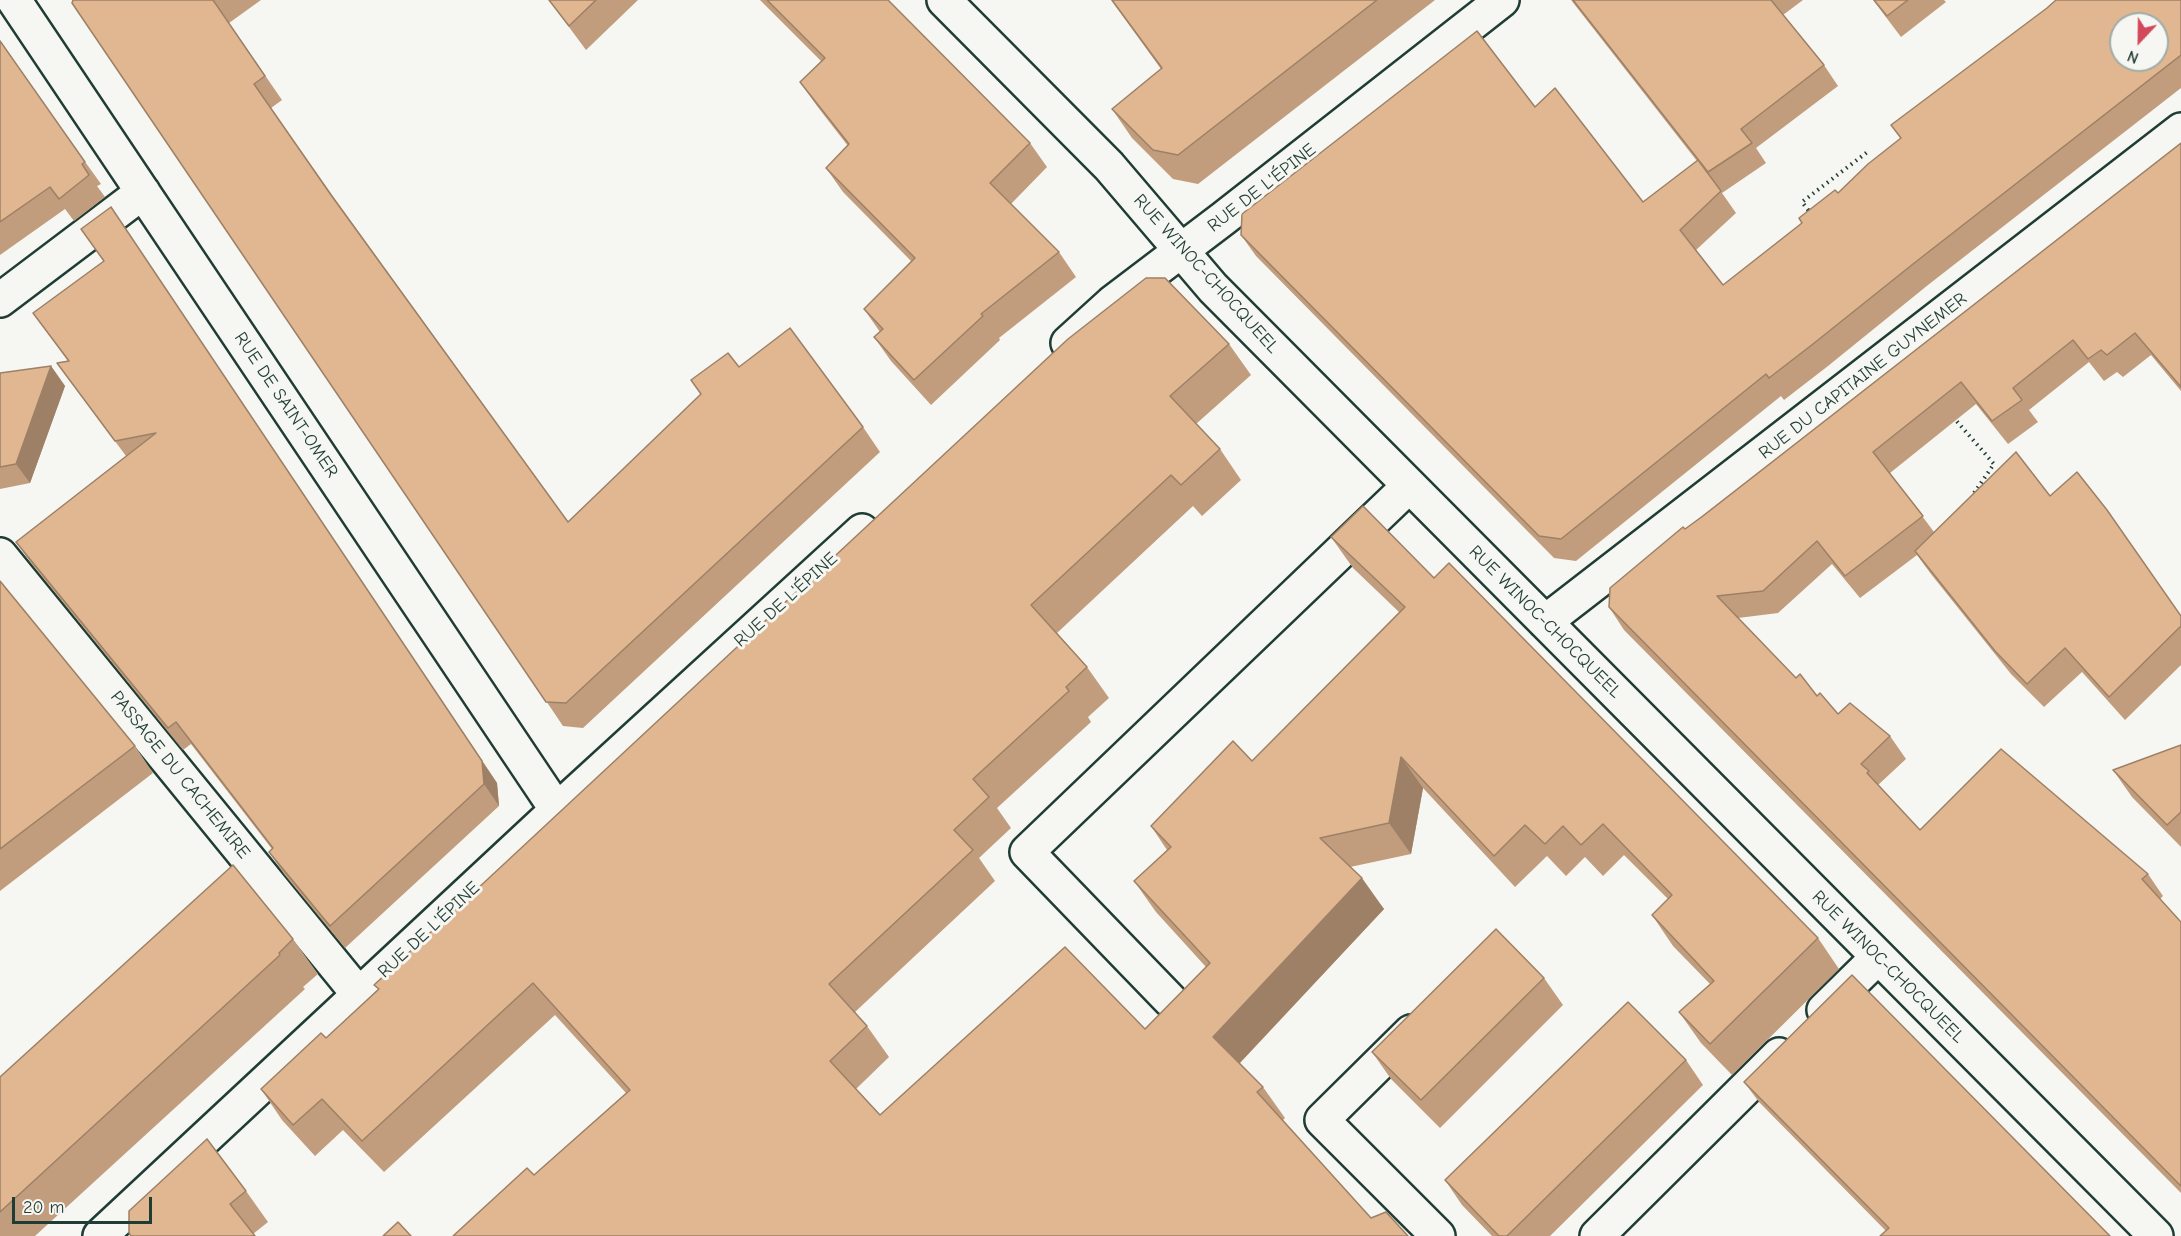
<!DOCTYPE html>
<html>
<head>
<meta charset="utf-8">
<style>
	body { margin:0 }
	#map { position:relative; width:2181px; height:1236px; overflow:hidden; background:#f6f6f2; font-family:"Comic Neue",sans-serif }
	canvas { display:block }
	.north { position:absolute; left:2109px; top:12px; width:60px; height:60px; box-sizing:border-box; background:#f6f6f2; border:2px solid #a0aca6; border-radius:50%; rotate:202deg; font-size:16px; font-weight:700; line-height:24px; text-align:center; color:#1f3d34 }
	.north::after { content:''; display:block; margin:auto; width:21px; height:27px; background:#d1495b; clip-path:polygon(50% 0,100% 100%,50% 72%,0 100%) }
	.scale { position:absolute; left:12px; top:1197px; width:140px; height:27px; box-sizing:border-box; border:3px solid #1f3d34; border-top:0; padding-left:8px; font-size:18px; line-height:21px; white-space:nowrap; color:#1f3d34; -webkit-text-stroke:4px #f6f6f2; paint-order:stroke }
</style>
</head>
<body>
<div id="map">
<canvas width="2181" height="1236"></canvas>
<div class="north">N</div>
<div class="scale">20 m</div>
</div>
<script>
const c = document.querySelector('canvas').getContext('2d');
c.lineJoin = 'round';
function shape(rows) {
  const path = new Path2D();
  for (const r of rows) {
    path.moveTo(r[0], r[1]);
    for (let i = 2; i < r.length; i += 2) path.lineTo(r[i], r[i + 1]);
  }
  return path;
}
function stroke(path, color, width, dash) {
  c.strokeStyle = color;
  c.lineWidth = width;
  c.lineCap = dash ? 'butt' : 'round';
  c.setLineDash(dash || []);
  c.stroke(path);
}
function fillPath(path, color) {
  c.fillStyle = color;
  c.fill(path, 'evenodd');
}
function write(font, color, halo, rows, align = 'center') {
  c.font = font + ' "Comic Neue",sans-serif';
  c.lineWidth = 6;
  c.setLineDash([]);
  c.textBaseline = 'middle';
  c.strokeStyle = halo;
  c.fillStyle = color;
  for (const [text, x, y, turn = 0] of rows) {
    c.save();
    c.translate(x, y);
    c.rotate((+turn || 0) * Math.PI / 180);
    c.textAlign = isNaN(turn) ? turn : align;
    if (halo) c.strokeText(text, 0, 0);
    c.fillText(text, 0, 0);
    c.restore();
  }
}
const minor = shape([
	[14,0,557,810],
	[944,0,1109,166,1213,288,2156,1236],
	[0,300,143,192],
	[1068,343,1112,303,1224,218,1502,0],
	[0,555,360,996],
	[1545,622,2181,130],
	[1170,1000,1027,852,1409,486],
	[1824,1010,1878,957],
	[1411,1032,1322,1120,1438,1236],
	[100,1236,557,810,862,531],
	[1597,1236,1779,1055]
]);
stroke(minor, '#1f3d34', 38);
stroke(shape([
	[1812,215,1802,202,1870,150],
	[1953,417,1994,464,1972,496]
]), '#1f3d34', 4, [1.5, 4.5]);
stroke(minor, '#f6f6f2', 33);
fillPath(shape([
	[73,0,261,0,229,23,282,100,271,108,335,199,568,522,739,367,863,427,880,452,583,728,563,726],
	[549,0,638,0,586,50],
	[760,0,888,0,1030,143,1047,167,1011,204,1059,252,1076,277,999,338,1000,340,931,405,891,361,874,337,880,332,864,309,911,261,843,192,826,168,848,146,817,106,800,82,821,61],
	[1111,0,1435,0,1198,184,1173,179,1132,138,1112,109,1161,69],
	[1571,0,1803,0,1783,15,1824,65,1838,86,1756,148,1766,163,1722,193,1715,183,1736,213,1696,250,1723,285,1802,223,1901,139,1891,125,2181,0,2181,88,1928,285,1828,366,1784,400,1781,396,1576,561,1554,558,1256,256,1241,235,1535,107,1643,202,1697,161],
	[1873,0,1944,0,1946,2,1901,37],
	[0,40,35,92,101,184,97,186,105,197,74,221,65,209,0,255],
	[2181,143,2181,391,2151,355,2123,377,2117,372,2104,381,2089,362,2029,410,2038,422,2008,444,1976,404,1890,473,1934,532,2050,496,2181,616,2181,665,2125,720,2082,672,2044,707,2011,674,1931,574,1917,555,1860,598,1832,564,1778,613,1738,618,1796,678,1838,714,1890,736,1906,759,1878,785,1920,830,2148,874,2163,896,2160,899,2181,922,2181,1193,1624,630,1609,607,1685,529],
	[111,207,497,783,499,806,345,948,284,874,269,852,272,849,191,744,183,750,31,563,16,542,126,456,57,363,68,361,33,313,104,261,81,229],
	[1229,344,1251,375,1196,424,1220,449,1241,480,1202,516,1193,506,1057,633,1087,667,1109,698,1088,717,1091,722,997,808,1011,828,979,858,995,881,855,1012,867,1026,889,1057,856,1089,880,1115,1145,1029,1206,967,1156,912,1134,881,1167,850,1151,826,1252,761,1399,612,1353,568,1331,537,1434,578,1818,938,1839,969,1732,1075,1701,1043,1679,1012,1710,984,1673,946,1652,915,1668,899,1624,855,1603,876,1585,857,1566,876,1547,856,1515,887,1423,788,1411,854,1350,867,1384,909,1240,1063,1263,1087,1285,1118,1283,1120,1371,1218,534,1175,626,1093,555,1015,384,1172,343,1130,315,1156,282,1120,261,1089,326,1038,378,989,374,985],
	[51,366,65,386,30,483,0,489,0,373],
	[0,581,135,746,153,773,0,891],
	[2181,745,2181,847,2132,797,2113,770],
	[293,939,318,974,303,987,305,989,35,1236,0,1236,0,1077],
	[1544,978,1563,1005,1440,1128,1391,1079,1372,1052],
	[1686,1060,1703,1085,1550,1236,1492,1236,1462,1205,1445,1180],
	[1744,1082,2110,1236,1886,1231,1759,1102],
	[246,1191,268,1222,253,1234,131,1236]
]), '#c19d7d');
fillPath(shape([
	[111,207,497,783,499,806,484,784],
	[51,366,65,386,30,483,16,464],
	[1401,757,1423,788,1411,854,1389,823],
	[1362,878,1384,909,1235,1068,1213,1037]
]), '#9d8066');
const building = shape([
	[73,0,213,0,265,76,254,84,331,195,568,522,701,394,691,380,728,353,739,367,790,328,863,427,566,703,546,702,72,3,73,0],
	[549,0,596,0,569,26,549,0],
	[767,0,888,0,1030,143,990,183,1059,252,981,314,983,316,914,380,874,337,883,329,864,309,915,258,826,168,849,144,800,82,825,58,767,0],
	[1112,0,1377,0,1178,155,1153,150,1112,109,1162,68,1112,0],
	[1573,0,1771,0,1824,65,1741,129,1752,143,1708,172,1573,0],
	[1874,0,1908,0,1887,16,1874,0],
	[2056,0,2181,0,2181,55,1913,264,1813,344,1769,378,1766,374,1561,539,1539,536,1241,235,1242,214,1477,31,1535,107,1555,88,1643,202,1698,160,1721,191,1680,230,1723,285,1802,223,1799,218,1835,190,1838,193,1868,164,1901,138,1891,125,2047,8,2056,0],
	[2121,24,2157,24,2157,60,2121,60,2121,24],
	[0,41,85,162,82,164,89,175,59,199,50,187,0,222,0,41],
	[2181,143,2181,387,2135,333,2107,355,2101,350,2088,359,2073,340,2013,388,2022,400,1992,421,1961,382,1873,452,1923,516,1845,576,1817,541,1763,591,1717,596,1796,678,1800,674,1817,696,1820,693,1838,714,1850,703,1890,736,1861,764,1869,771,1867,773,1920,830,2001,749,2148,874,2142,879,2181,922,2181,1186,1609,607,1610,588,1683,527,1685,529,1703,516,2181,143],
	[111,207,482,761,484,784,330,926,269,852,273,848,176,722,168,728,16,542,156,433,115,441,57,363,69,361,33,313,104,261,81,229,111,207],
	[1146,278,1165,278,1229,344,1170,396,1220,449,1181,485,1171,475,1031,605,1087,667,1066,687,1069,691,973,779,989,797,954,830,973,850,829,984,867,1026,830,1061,880,1115,1065,947,1145,1029,1210,963,1134,881,1171,847,1151,826,1233,741,1252,761,1405,607,1331,537,1363,506,1434,578,1449,563,1818,938,1710,1044,1679,1012,1714,981,1652,915,1672,895,1603,824,1581,845,1563,826,1545,844,1525,825,1494,856,1401,757,1389,823,1320,838,1362,878,1213,1037,1263,1087,1257,1092,1371,1218,1386,1212,1408,1236,453,1236,527,1168,534,1175,630,1090,533,983,362,1141,322,1099,293,1125,261,1089,321,1033,326,1038,379,989,374,985,1068,339,1146,278],
	[51,366,16,464,0,467,0,373,51,366],
	[2016,452,2050,496,2077,472,2107,510,2181,616,2181,626,2109,697,2065,648,2027,684,1995,651,1915,551,2016,452],
	[0,581,135,746,0,849,0,581],
	[2181,745,2181,812,2167,825,2113,770,2181,745],
	[233,865,293,939,279,953,280,955,0,1212,0,1077,233,865],
	[1496,929,1544,978,1421,1100,1372,1052,1496,929],
	[1852,975,2110,1236,1880,1236,1889,1228,1744,1082,1852,975],
	[1628,1002,1686,1060,1507,1236,1499,1236,1445,1180,1628,1002],
	[207,1139,246,1191,230,1204,255,1236,131,1236,129,1233,129,1211,207,1139],
	[398,1222,411,1236,383,1236,398,1222]
]);
fillPath(building, '#e0b791');
stroke(building, '#9d8066', 1.5);
write('18px', '#1f3d34', '#f6f6f2', [
	["RUE DE L'ÉPINE",1262,188,-38],
	["RUE WINOC-CHOCQUEEL",1206,274,48],
	["RUE DU CAPITAINE GUYNEMER",1863,376,-38],
	["RUE DE SAINT-OMER",286,405,56],
	["RUE DE L'ÉPINE",786,600,-42],
	["RUE WINOC-CHOCQUEEL",1545,622,45],
	["PASSAGE DU CACHEMIRE",180,775,51],
	["RUE DE L'ÉPINE",429,930,-43],
	["RUE WINOC-CHOCQUEEL",1888,967,45]
]);
</script>
</body>
</html>
